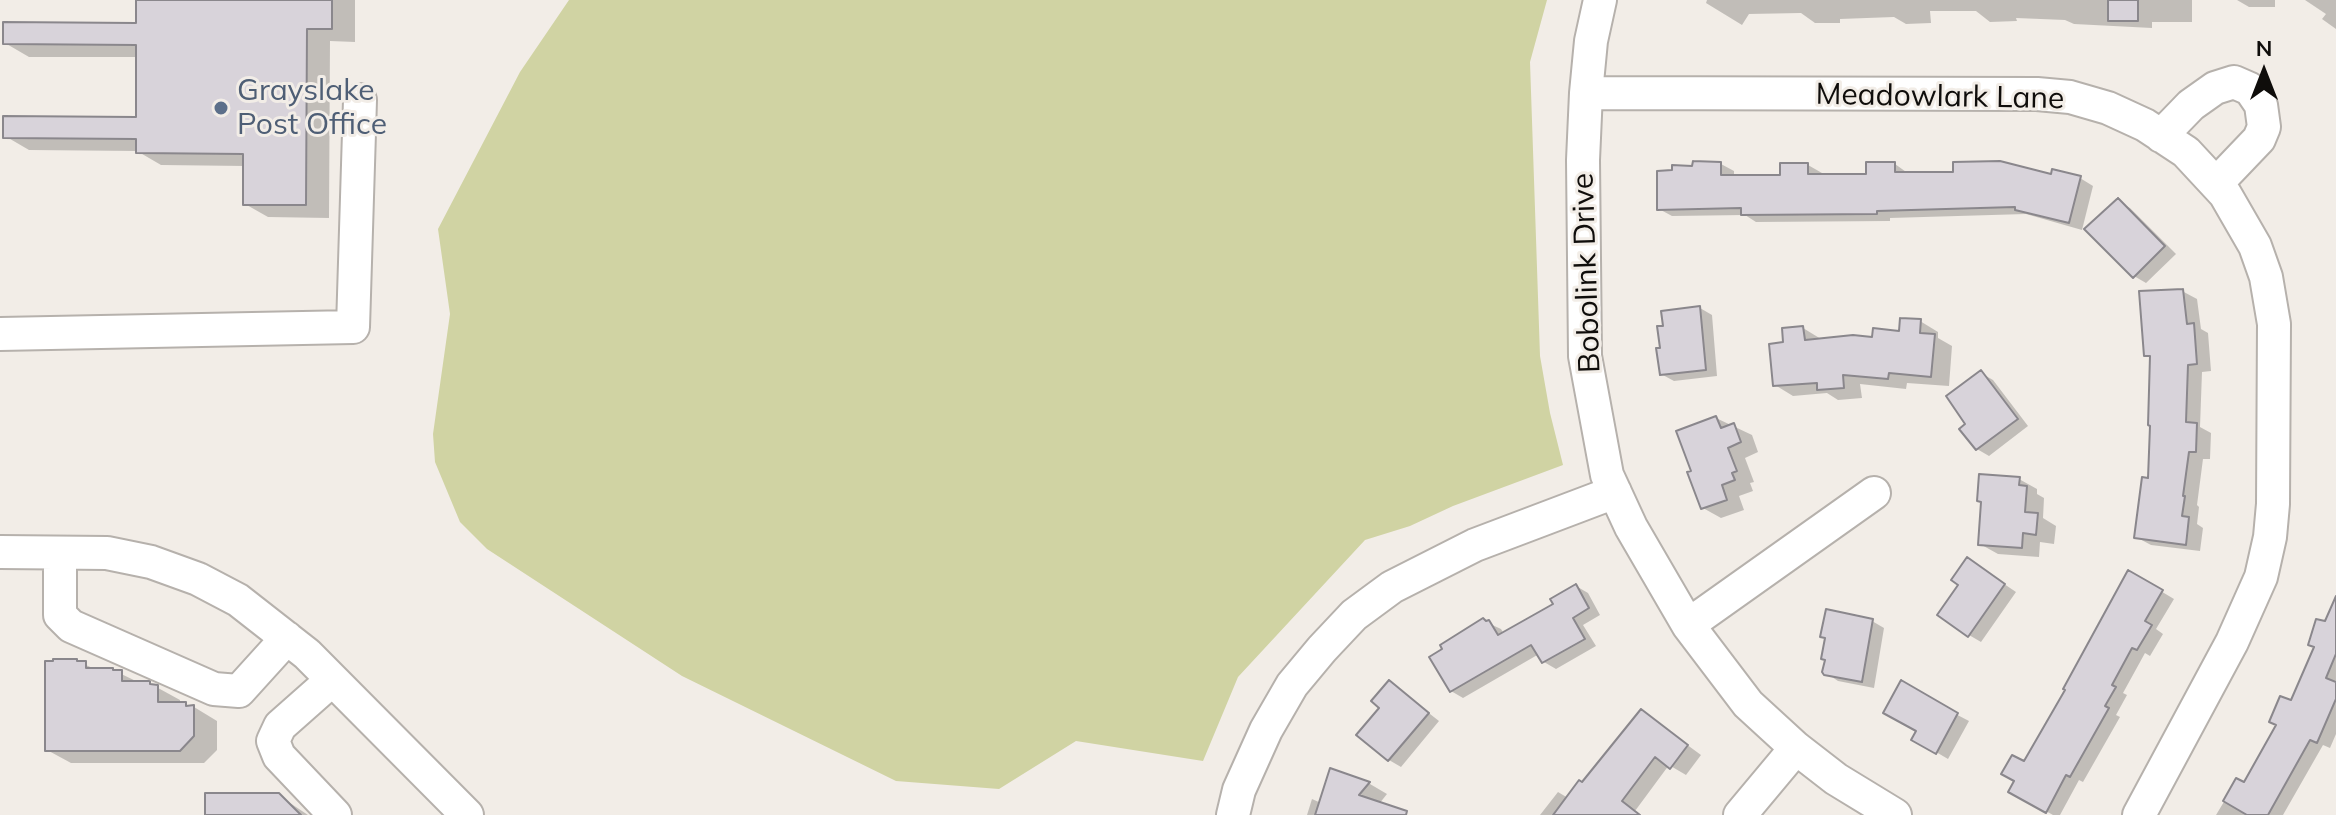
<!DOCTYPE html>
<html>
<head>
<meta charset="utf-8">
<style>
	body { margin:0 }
	#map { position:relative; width:2336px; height:815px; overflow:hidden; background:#f2ede7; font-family:Mulish,sans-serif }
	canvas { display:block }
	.north { position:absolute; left:2224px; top:32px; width:80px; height:80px; -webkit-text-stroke:6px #f2ede7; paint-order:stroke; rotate:0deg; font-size:22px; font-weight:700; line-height:32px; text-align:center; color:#0f0d0b }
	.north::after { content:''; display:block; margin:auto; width:28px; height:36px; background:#0f0d0b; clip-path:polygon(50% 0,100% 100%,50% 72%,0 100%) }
</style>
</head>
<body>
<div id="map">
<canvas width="2336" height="815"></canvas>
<div class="north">N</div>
</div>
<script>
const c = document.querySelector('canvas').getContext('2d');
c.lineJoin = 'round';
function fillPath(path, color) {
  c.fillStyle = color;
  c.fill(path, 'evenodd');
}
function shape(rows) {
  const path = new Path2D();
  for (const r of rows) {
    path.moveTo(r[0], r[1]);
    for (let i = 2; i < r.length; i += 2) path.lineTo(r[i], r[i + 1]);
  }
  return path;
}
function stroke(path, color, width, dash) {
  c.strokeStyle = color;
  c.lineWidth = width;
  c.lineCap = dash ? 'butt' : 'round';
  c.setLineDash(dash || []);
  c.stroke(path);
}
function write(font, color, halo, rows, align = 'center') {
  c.font = font + ' Mulish,sans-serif';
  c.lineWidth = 6;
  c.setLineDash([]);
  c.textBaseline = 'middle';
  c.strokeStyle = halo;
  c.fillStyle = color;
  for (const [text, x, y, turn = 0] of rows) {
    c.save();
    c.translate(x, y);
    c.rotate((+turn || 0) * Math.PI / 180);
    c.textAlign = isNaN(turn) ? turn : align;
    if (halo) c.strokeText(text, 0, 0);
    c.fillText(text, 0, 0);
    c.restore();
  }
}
fillPath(shape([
	[569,0,1547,0,1530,62,1540,356,1550,413,1563,465,1453,506,1410,526,1365,540,1238,677,1203,761,1076,741,999,789,896,781,682,676,487,549,460,522,435,462,433,434,450,314,438,229,520,72]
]), '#d0d3a3');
fillPath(shape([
	[138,0,355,0,355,42,330,41,329,218,268,217,245,204,245,166,161,165,137,151,29,150,5,136,138,119,138,57,29,57,5,43,138,25],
	[1707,0,2192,0,2192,22,2152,22,2152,28,2074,24,2065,20,2016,18,2017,21,1990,22,1976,11,1930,11,1931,23,1906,24,1894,17,1840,19,1840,23,1815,23,1801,13,1749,14,1742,25,1706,3],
	[2237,0,2275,0,2275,7,2249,7],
	[2305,0,2336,0,2336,29,2322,19,2326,14],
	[1721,164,1734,171,1734,177,1782,177,1808,165,1822,173,1822,176,1868,176,1895,164,1909,174,2053,176,2080,178,2093,186,2082,230,2026,214,1890,218,1890,221,1756,222,1745,215,1672,216,1659,209,1694,168],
	[2118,201,2130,208,2176,254,2146,283,2134,276],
	[2182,291,2197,299,2201,329,2208,333,2211,371,2202,372,2200,427,2211,433,2210,459,2203,459,2197,505,2199,507,2197,524,2203,528,2200,551,2151,545,2136,537,2150,480,2152,358,2146,355],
	[1700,308,1712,315,1717,376,1674,381,1661,374],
	[1920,321,1938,332,1938,338,1952,346,1949,386,1907,383,1906,389,1860,384,1862,398,1838,400,1827,393,1793,396,1775,385,1786,344,1803,328,1821,339,1874,339,1901,333],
	[1981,373,1993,380,2028,426,1989,456,1977,449,1968,425],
	[1716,418,1752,435,1758,452,1745,458,1754,482,1750,483,1753,491,1739,496,1744,510,1721,518,1703,508,1693,472],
	[2019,479,2037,489,2037,494,2044,498,2043,518,2056,526,2054,544,2040,542,2039,557,1998,554,1980,544],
	[1979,567,2016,592,1981,642,1969,635,1961,585],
	[2129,572,2174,599,2156,629,2163,634,2150,656,2145,653,2123,693,2127,695,2116,715,2120,717,2083,782,2079,780,2060,815,2053,815,2010,791,2068,689],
	[1576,586,1588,593,1600,615,1583,625,1596,646,1556,669,1544,662,1539,654,1463,698,1451,691,1488,623,1501,629,1504,634,1556,604],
	[2336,598,2336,734,2330,748,2323,745,2283,815,2216,815,2237,780,2244,785,2292,703],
	[1872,621,1884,628,1874,688,1838,681,1826,673],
	[77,661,97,670,113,670,140,683,149,683,180,700,180,704,194,707,217,721,217,750,204,763,71,763,47,750],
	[1389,682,1439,721,1401,767,1389,760,1382,707],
	[1946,709,1969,721,1948,759,1914,739],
	[1641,711,1701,755,1686,775,1669,765,1635,811,1641,815,1540,815,1558,792,1568,798,1583,784],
	[1332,770,1370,784,1387,794,1379,804,1399,815,1307,815,1312,799,1321,803],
	[278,795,308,815,207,815]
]), '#0003');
const building = shape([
	[136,0,332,0,332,29,307,29,306,205,243,205,243,154,136,153,136,139,3,138,3,116,136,117,136,45,3,44,3,22,136,23,136,0],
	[2108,0,2138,0,2138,21,2108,21,2108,0],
	[1693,161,1721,162,1721,175,1780,175,1780,163,1808,163,1808,174,1866,174,1866,162,1895,162,1895,172,1953,172,1953,162,2000,161,2051,174,2052,169,2081,176,2069,223,2015,210,2015,207,1877,211,1877,214,1741,215,1741,208,1657,210,1657,171,1672,170,1672,165,1692,166,1693,161],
	[2118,198,2165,246,2133,278,2084,229,2118,198],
	[2183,289,2187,324,2194,323,2197,364,2188,365,2186,422,2197,423,2196,452,2189,452,2183,496,2185,496,2182,516,2189,517,2186,545,2134,538,2142,477,2148,478,2150,426,2148,425,2150,356,2144,356,2139,291,2183,289],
	[1700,306,1706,370,1660,375,1656,348,1660,348,1657,326,1663,326,1661,311,1700,306],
	[1900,318,1921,319,1920,333,1935,334,1931,377,1889,373,1888,379,1843,375,1844,388,1817,390,1817,383,1773,386,1769,344,1783,342,1782,328,1803,326,1805,340,1853,335,1872,337,1873,328,1899,331,1900,318],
	[1981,370,2018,419,1976,450,1959,429,1965,424,1946,396,1981,370],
	[1716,416,1721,428,1734,423,1741,442,1728,448,1737,471,1732,473,1735,480,1722,485,1727,500,1701,509,1687,472,1691,471,1676,431,1716,416],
	[1979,474,2020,477,2019,485,2027,486,2025,512,2038,513,2036,535,2023,533,2022,548,1978,545,1981,502,1977,501,1979,474],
	[1967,557,2005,584,1968,637,1937,615,1958,585,1951,580,1967,557],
	[2128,570,2163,590,2145,621,2152,625,2137,650,2132,648,2112,685,2116,687,2105,706,2109,708,2070,777,2066,775,2046,813,2008,792,2014,781,2001,774,2012,755,2024,761,2065,690,2063,689,2128,570],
	[1576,584,1589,608,1573,618,1585,639,1542,663,1531,645,1450,692,1429,657,1442,649,1440,645,1483,618,1486,621,1489,620,1498,635,1553,604,1550,599,1576,584],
	[2336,596,2336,654,2326,678,2336,682,2336,699,2317,743,2310,740,2268,815,2247,815,2223,801,2236,778,2244,782,2276,725,2269,722,2280,696,2291,700,2314,647,2308,645,2316,619,2325,621,2336,596],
	[1826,609,1873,619,1862,682,1824,675,1822,672,1825,660,1821,659,1825,638,1820,637,1826,609],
	[53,659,77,659,77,661,86,661,86,668,113,668,113,670,122,670,122,681,150,681,150,684,158,685,158,702,186,702,186,706,194,705,194,736,180,751,45,751,45,661,53,661,53,659],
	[1389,680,1429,713,1388,761,1356,735,1379,708,1371,701,1389,680],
	[1901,680,1958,713,1936,754,1911,740,1916,731,1883,713,1901,680],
	[1641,709,1688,745,1670,769,1655,757,1622,801,1640,815,1553,815,1579,780,1582,782,1641,709],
	[1330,768,1370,782,1359,795,1407,811,1406,815,1315,815,1330,768],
	[205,793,279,793,301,815,205,815,205,793]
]);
fillPath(building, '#d8d3da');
stroke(building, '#8a878c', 2);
const minor = shape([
	[1600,0,1591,41,1586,93,1583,160,1585,356,1607,475,1631,527,1688,625,1748,704,1796,748,1836,779,1895,815],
	[1586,93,2037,94,2070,97,2108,108,2145,125,2186,152,2225,194,2255,246,2266,277,2274,324,2273,504,2270,537,2261,577,2232,642,2139,815],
	[2161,136,2191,105,2215,88,2234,82,2250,89,2261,105,2264,127,2259,139,2216,184],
	[0,334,353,327,360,100],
	[0,552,107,553,151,562,198,579,238,600,307,654,467,815],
	[60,553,60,615,71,626,214,689,239,691,287,638],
	[1688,625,1874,493],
	[332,680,280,726,273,741,279,756,335,815],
	[1233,815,1239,790,1266,730,1292,685,1322,649,1354,615,1392,587,1475,545,1615,492],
	[1740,815,1796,748]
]);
stroke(minor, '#b6b1ac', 36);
stroke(minor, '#fff', 32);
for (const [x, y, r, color] of [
	[221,108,8,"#5c6f8a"]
]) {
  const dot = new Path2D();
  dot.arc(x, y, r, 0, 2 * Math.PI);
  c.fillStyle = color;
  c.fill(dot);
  stroke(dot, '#f2ede7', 3);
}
write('30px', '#4e5e75', '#f2ede7', [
	["Grayslake",237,91],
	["Post Office",237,125]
], 'left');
write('30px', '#0f0d0b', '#f2ede7', [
	["Meadowlark Lane",1940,97,1],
	["Bobolink Drive",1587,273,-92]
]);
</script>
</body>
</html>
